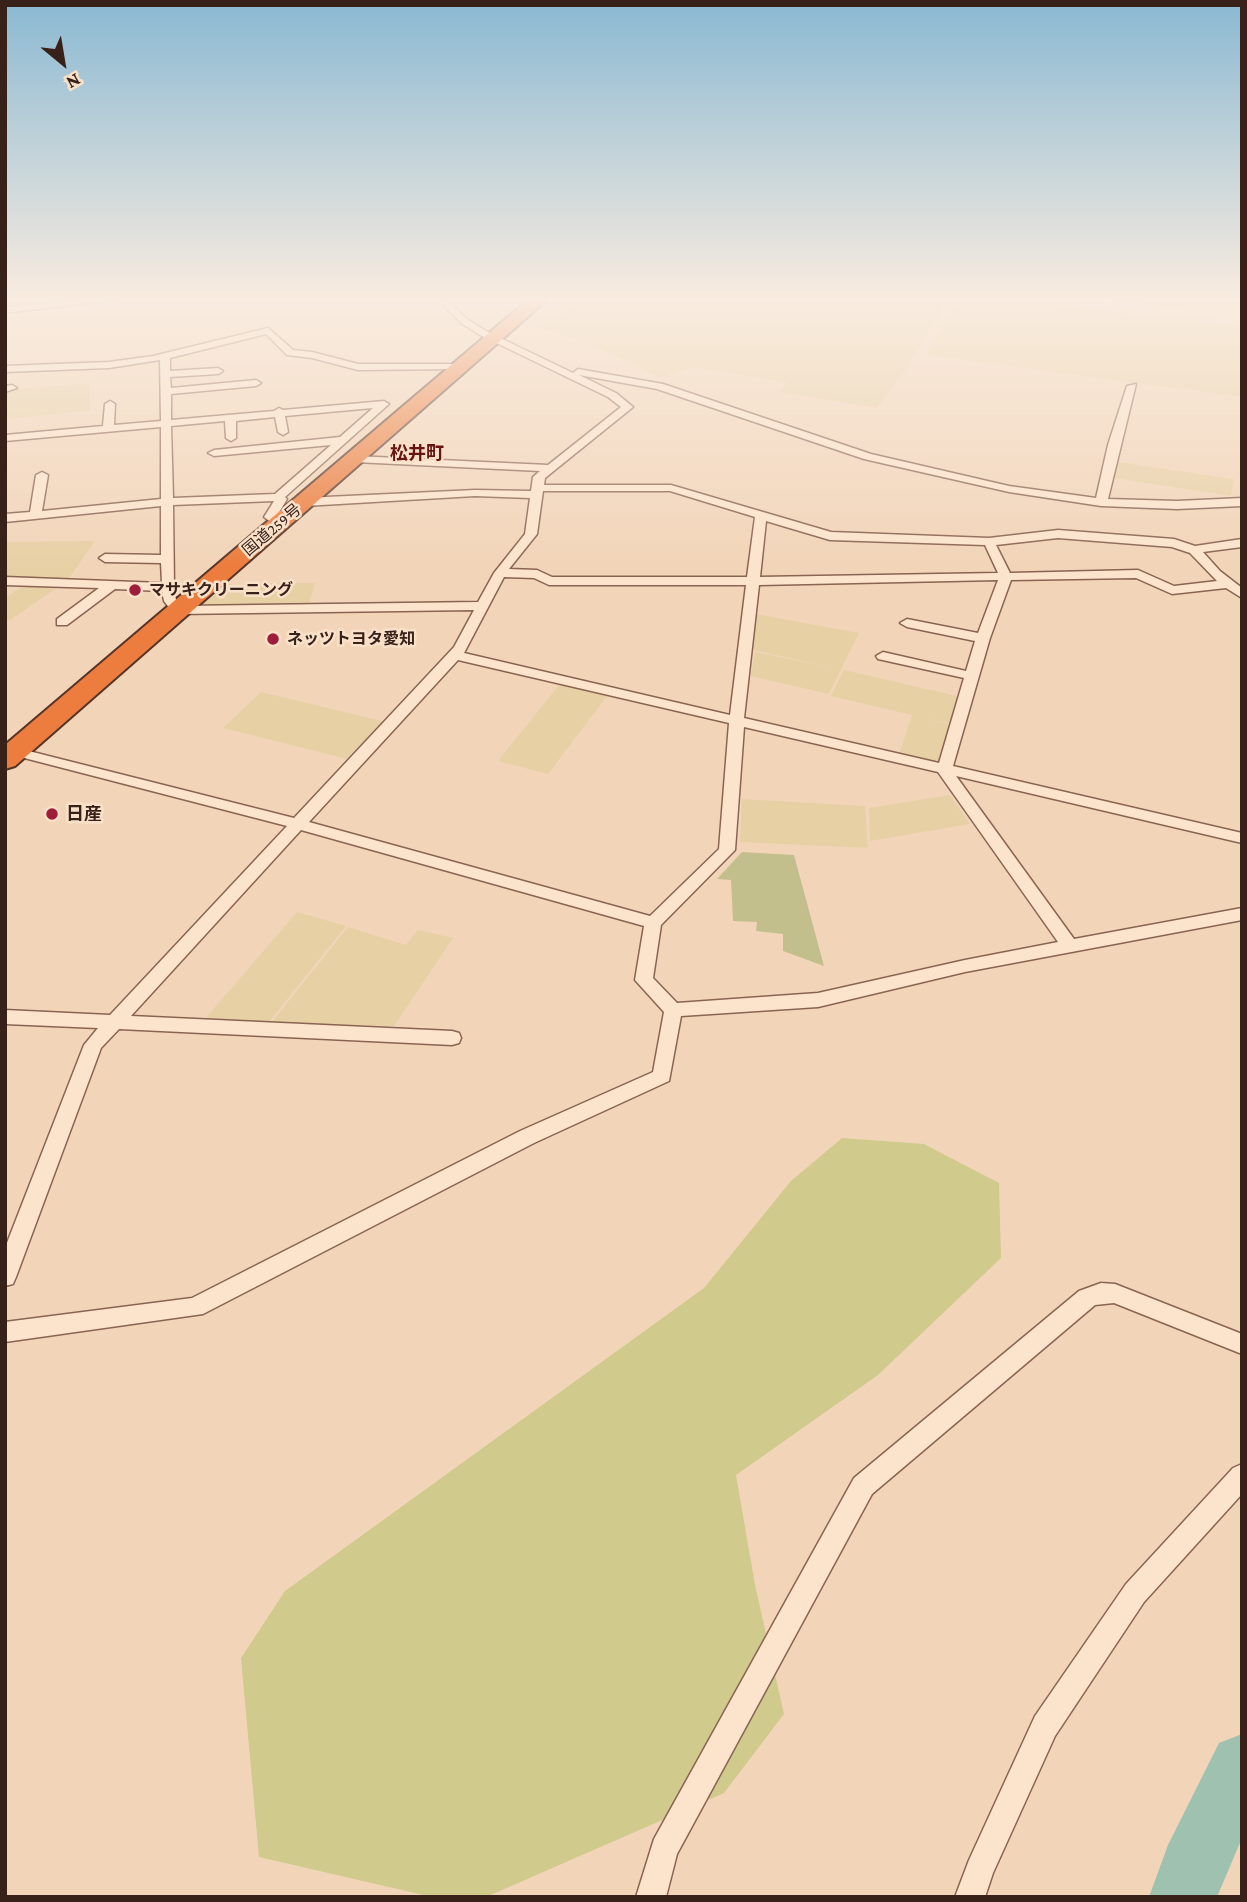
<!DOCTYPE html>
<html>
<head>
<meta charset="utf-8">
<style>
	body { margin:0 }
	#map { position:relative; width:1247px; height:1902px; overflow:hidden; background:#f2d5b9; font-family:"Crimson Pro",serif }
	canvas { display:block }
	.frame { position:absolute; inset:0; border:7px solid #372119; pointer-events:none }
	.north { position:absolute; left:28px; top:28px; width:70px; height:70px; -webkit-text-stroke:5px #f9e1c9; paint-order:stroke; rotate:150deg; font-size:19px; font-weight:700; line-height:28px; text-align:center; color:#372119 }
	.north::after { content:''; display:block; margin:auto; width:24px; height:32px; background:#372119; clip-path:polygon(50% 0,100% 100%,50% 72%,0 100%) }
</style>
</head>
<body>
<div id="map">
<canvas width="1247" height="1902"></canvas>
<div class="frame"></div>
<div class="north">N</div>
</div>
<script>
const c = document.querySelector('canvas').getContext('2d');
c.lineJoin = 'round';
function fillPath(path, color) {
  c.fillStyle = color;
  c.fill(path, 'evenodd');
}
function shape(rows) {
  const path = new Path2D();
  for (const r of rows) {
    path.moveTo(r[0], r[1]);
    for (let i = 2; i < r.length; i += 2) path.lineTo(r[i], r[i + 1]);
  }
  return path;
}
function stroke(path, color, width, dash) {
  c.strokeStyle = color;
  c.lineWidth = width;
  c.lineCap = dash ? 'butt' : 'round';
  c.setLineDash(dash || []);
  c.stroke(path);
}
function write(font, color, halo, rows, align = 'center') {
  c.font = font + ' "Crimson Pro","Noto Sans JP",serif';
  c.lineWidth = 5;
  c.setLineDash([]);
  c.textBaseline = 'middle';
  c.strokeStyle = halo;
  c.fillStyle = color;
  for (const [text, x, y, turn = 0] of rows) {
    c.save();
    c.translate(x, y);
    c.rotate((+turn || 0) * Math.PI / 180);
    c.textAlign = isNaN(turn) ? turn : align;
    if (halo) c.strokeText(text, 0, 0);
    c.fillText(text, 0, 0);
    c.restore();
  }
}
fillPath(shape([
	[581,299,948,299,905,371,877,408,780,392,787,382,691,367,661,378,590,344,542,328],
	[960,299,1011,299,1242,327,1242,397,925,355],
	[1098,299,1242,299,1242,316],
	[90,383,90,411,5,419,5,390],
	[1118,462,1234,479,1231,496,1114,478],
	[95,541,67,581,5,580,5,542],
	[261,583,315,583,309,604,202,605,229,584,255,588],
	[23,586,58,587,10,620,5,619,5,598],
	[756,614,859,633,829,694,751,676,755,652,834,668,753,650],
	[844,670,961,697,953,724,927,719,953,725,941,762,936,764,899,754,912,715,831,696],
	[559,685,607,696,548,774,498,761],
	[261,692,386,722,351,760,223,728],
	[950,795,970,824,870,841,869,808],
	[742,799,865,806,868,848,740,842],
	[297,912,346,926,269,1022,204,1020],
	[348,927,406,945,418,930,453,938,394,1026,271,1023]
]), '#e8d0a5');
fillPath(shape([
	[842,1138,924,1144,999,1183,1001,1258,878,1375,736,1475,755,1585,784,1714,724,1793,486,1897,432,1897,259,1857,241,1658,285,1591,704,1288,791,1181]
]), '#d0ca8c');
fillPath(shape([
	[742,852,794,855,824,966,783,951,783,934,756,931,757,922,733,921,731,880,717,879]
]), '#c3bf8d');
fillPath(shape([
	[1242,1734,1242,1838,1217,1897,1149,1897,1168,1845,1219,1743,1242,1734]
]), '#9ec1b0');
const street = shape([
	[94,299,123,299,5,313,5,307,94,299],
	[437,299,446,299,467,319,486,331,573,373,578,369,663,384,871,454,1009,486,1096,498,1108,445,1127,386,1136,384,1108,499,1177,501,1242,498,1242,506,1177,509,1101,506,1009,492,864,459,657,389,579,375,616,393,633,407,545,478,544,485,671,485,831,532,989,538,1058,530,1174,539,1195,546,1242,539,1242,547,1203,552,1220,571,1242,588,1242,598,1226,588,1172,594,1136,578,1011,580,990,638,953,766,1242,833,1242,843,956,776,1074,939,1242,908,1242,920,965,972,818,1007,681,1016,669,1081,534,1143,203,1314,5,1342,5,1322,192,1298,520,1131,653,1072,664,1012,635,980,644,926,301,830,131,1016,452,1031,459,1033,461,1038,459,1043,452,1045,119,1029,101,1048,16,1277,13,1284,5,1286,5,1248,84,1045,98,1028,5,1024,5,1010,110,1015,287,826,5,753,5,745,294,818,454,647,474,610,178,614,173,613,164,601,162,591,115,589,67,625,57,625,57,619,99,588,5,585,5,577,162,583,161,563,105,562,99,558,105,554,161,555,161,506,5,522,5,514,30,512,36,475,42,472,48,475,42,511,161,499,161,427,5,441,5,435,103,426,105,404,110,401,115,404,114,425,161,421,160,360,109,368,5,372,5,366,109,362,153,356,268,328,293,350,312,352,358,364,466,364,466,368,462,369,358,370,312,358,287,355,266,334,170,358,170,371,218,368,223,371,218,374,170,377,171,388,256,380,261,383,256,386,171,394,171,420,274,411,279,408,283,410,384,401,389,404,285,497,287,499,277,516,284,520,284,526,276,526,264,517,274,501,173,505,174,587,176,600,182,606,478,602,494,573,525,534,530,498,475,496,305,506,299,502,305,498,475,490,531,491,533,477,540,471,355,462,349,459,355,456,548,465,621,407,608,397,480,335,461,323,437,299],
	[373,408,340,437,214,450,208,453,214,456,331,445,275,494,173,498,171,426,225,421,226,438,231,441,236,438,236,421,275,417,278,432,283,435,288,432,285,416,373,408],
	[543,491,670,491,755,517,747,577,552,577,537,570,509,569,537,534,543,491],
	[766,521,830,540,985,545,998,573,760,577,766,521],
	[1058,538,1172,547,1190,553,1217,581,1174,586,1138,570,1010,573,996,545,1058,538],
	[504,577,534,578,549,585,746,585,730,715,464,653,504,577],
	[998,580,978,633,907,619,900,623,907,627,975,641,966,671,883,652,876,656,878,659,964,678,939,763,744,718,759,585,998,580],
	[458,660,729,723,719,849,650,916,309,822,458,660],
	[744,727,938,772,1058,942,965,960,818,993,677,1003,653,978,661,925,735,850,744,727],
	[5,386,12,385,17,388,5,392,5,386],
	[1101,1283,1115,1284,1242,1334,1242,1354,1114,1303,1095,1305,872,1494,677,1854,666,1897,636,1897,654,1839,854,1478,1079,1291,1101,1283],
	[1242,1464,1242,1494,1144,1602,1055,1736,993,1873,985,1897,955,1897,969,1860,1035,1716,1126,1584,1233,1468,1242,1464]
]);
const highway = shape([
	[529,299,548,299,15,766,5,769,5,745,529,299]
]);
stroke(street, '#896452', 3);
stroke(highway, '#563428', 4);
fillPath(street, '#fce4cc');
fillPath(highway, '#ec7d3e');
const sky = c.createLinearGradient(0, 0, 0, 565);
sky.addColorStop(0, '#8ab9d2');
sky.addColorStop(0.53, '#f9ece0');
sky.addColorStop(1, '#f9ece000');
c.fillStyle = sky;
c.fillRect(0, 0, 1247, 565);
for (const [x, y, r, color] of [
	[135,590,7,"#9e1d38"],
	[273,639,7,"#9e1d38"],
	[52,814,7,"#9e1d38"]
]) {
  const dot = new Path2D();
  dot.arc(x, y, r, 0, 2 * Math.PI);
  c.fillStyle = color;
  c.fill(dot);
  stroke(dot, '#f9e1c9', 2.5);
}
write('16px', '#372119', '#f9e1c9', [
	["国道259号",272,530,-40]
]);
write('bold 16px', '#372119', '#f9e1c9', [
	["マサキクリーニング",149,590],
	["ネッツトヨタ愛知",287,639]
], 'left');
write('bold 18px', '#671514', '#f9e1c9', [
	["松井町",417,453]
]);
write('bold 18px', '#372119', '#f9e1c9', [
	["日産",66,814]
], 'left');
</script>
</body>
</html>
